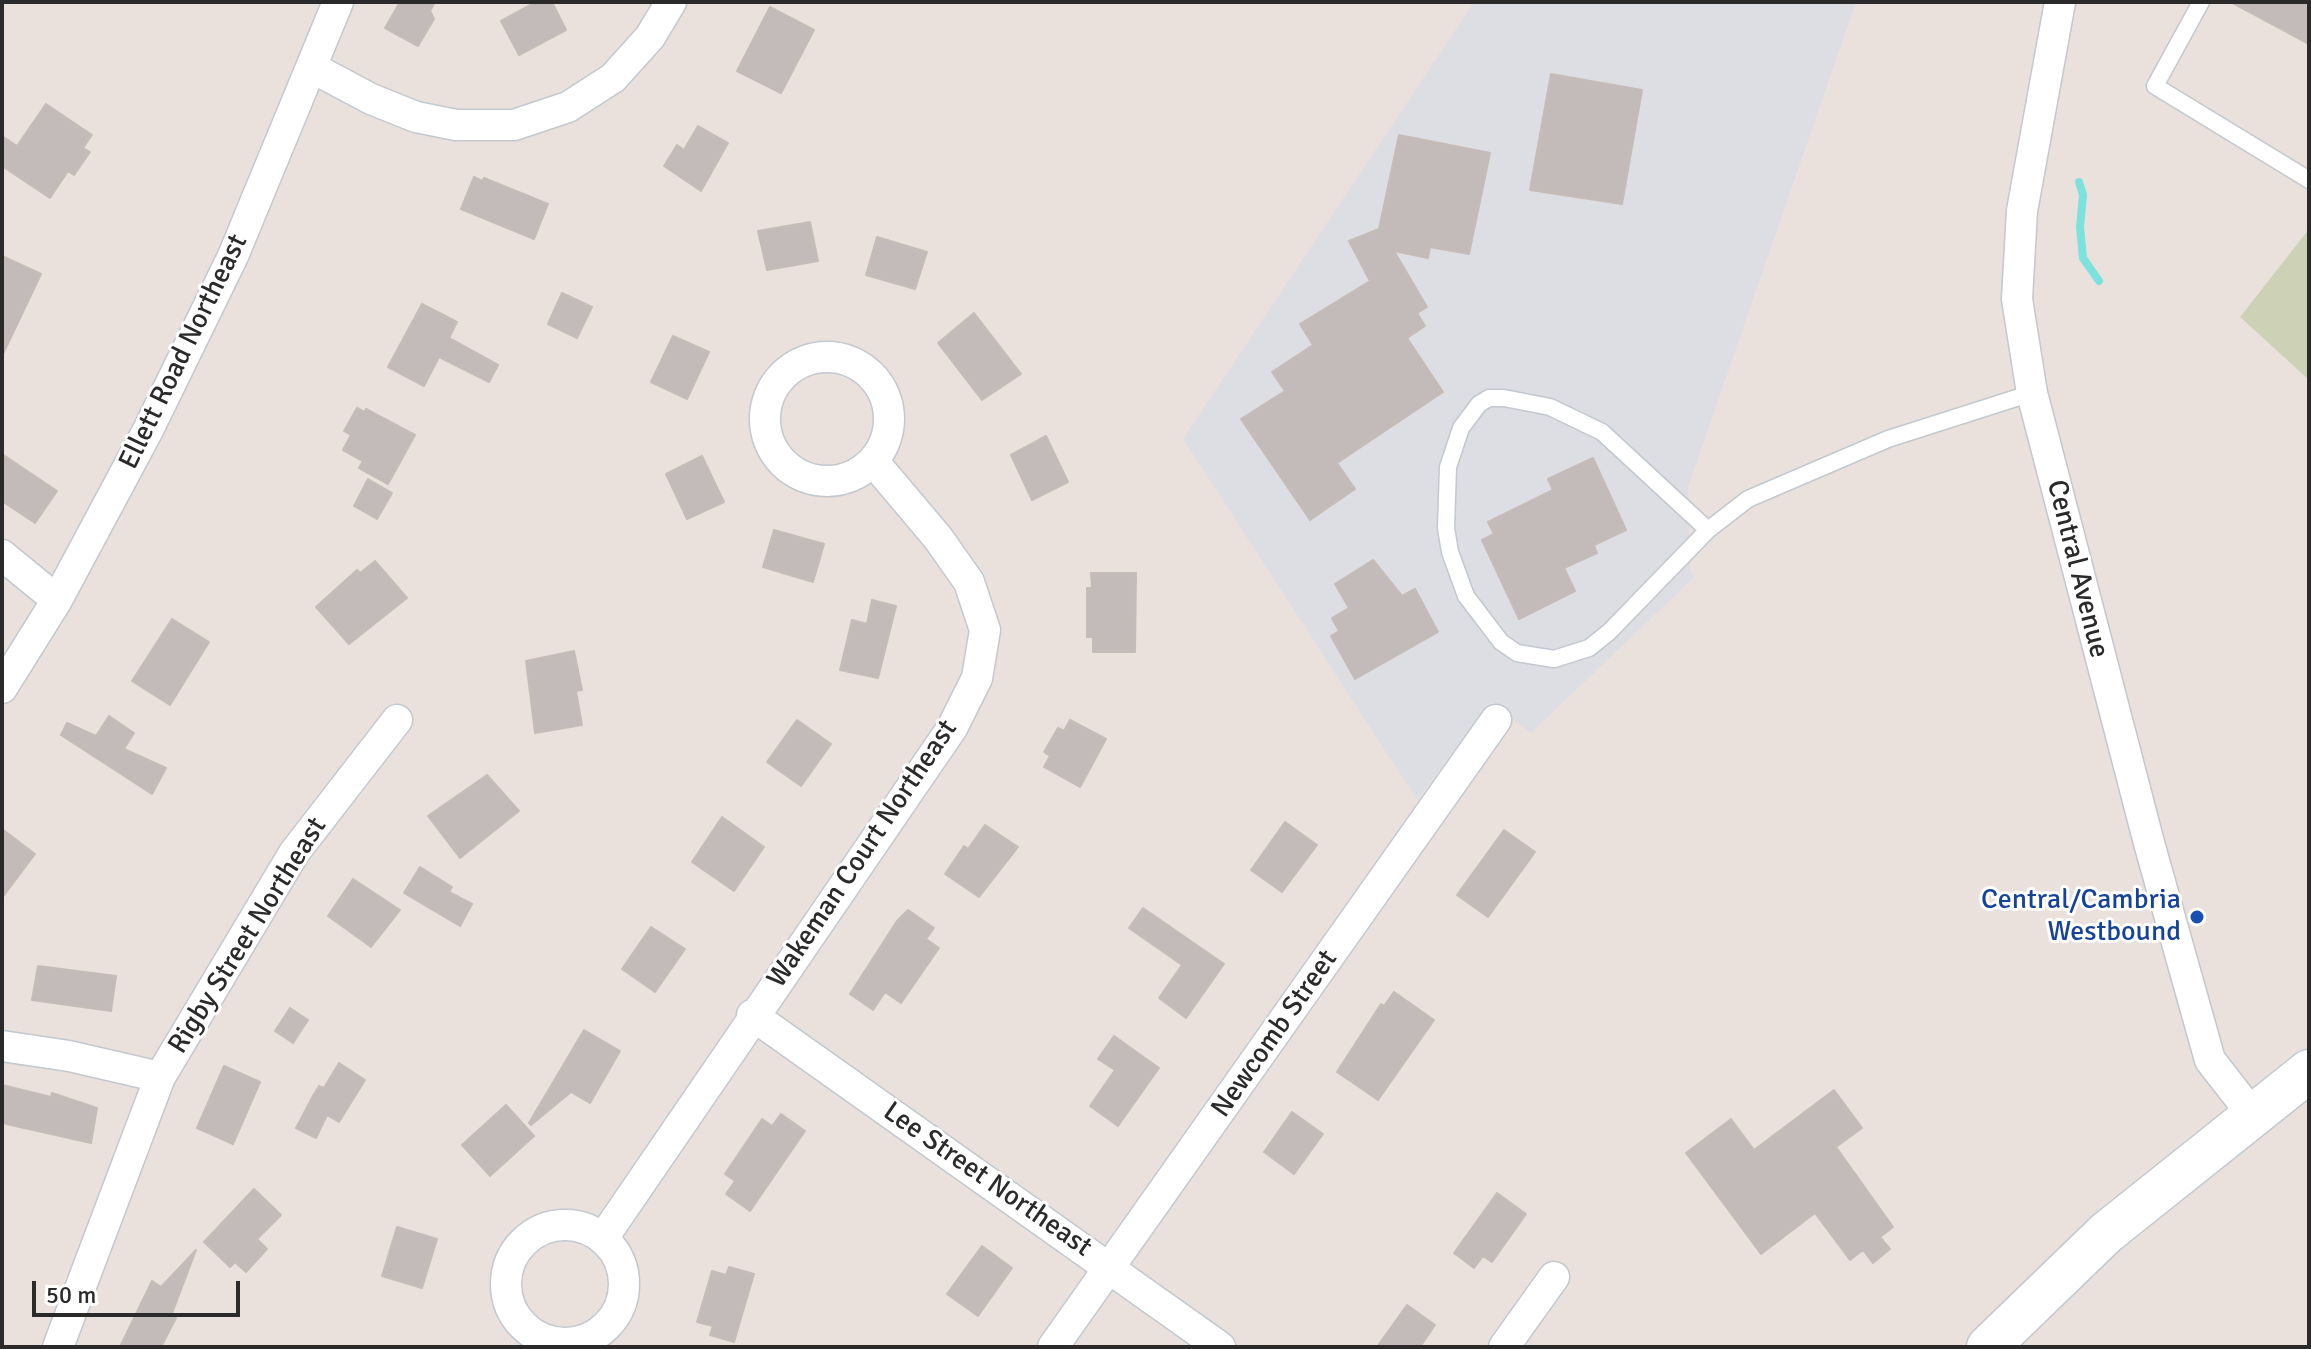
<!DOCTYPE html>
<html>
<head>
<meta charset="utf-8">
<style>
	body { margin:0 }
	#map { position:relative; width:2311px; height:1349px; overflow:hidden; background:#eae1dd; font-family:Signika,sans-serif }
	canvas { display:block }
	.frame { position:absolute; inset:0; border:4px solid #2a2a2a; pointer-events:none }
	.scale { position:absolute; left:32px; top:1281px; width:208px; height:36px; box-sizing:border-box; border:4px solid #2a2a2a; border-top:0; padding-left:10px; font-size:24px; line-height:28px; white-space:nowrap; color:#2a2a2a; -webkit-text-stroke:6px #fff; paint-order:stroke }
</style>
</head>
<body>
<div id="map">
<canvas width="2311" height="1349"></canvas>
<div class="frame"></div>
<div class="scale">50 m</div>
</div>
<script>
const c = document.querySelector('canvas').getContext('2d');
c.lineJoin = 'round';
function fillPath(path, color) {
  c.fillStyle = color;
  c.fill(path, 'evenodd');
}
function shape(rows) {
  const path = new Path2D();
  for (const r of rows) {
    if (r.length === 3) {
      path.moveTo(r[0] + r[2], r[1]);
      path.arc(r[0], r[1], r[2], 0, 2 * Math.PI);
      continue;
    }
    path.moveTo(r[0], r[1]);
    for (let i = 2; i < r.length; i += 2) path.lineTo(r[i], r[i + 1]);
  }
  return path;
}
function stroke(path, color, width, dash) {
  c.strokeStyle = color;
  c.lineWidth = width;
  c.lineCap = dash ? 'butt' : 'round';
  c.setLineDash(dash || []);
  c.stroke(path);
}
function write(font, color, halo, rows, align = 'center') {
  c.font = font + ' Signika,sans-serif';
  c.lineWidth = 6;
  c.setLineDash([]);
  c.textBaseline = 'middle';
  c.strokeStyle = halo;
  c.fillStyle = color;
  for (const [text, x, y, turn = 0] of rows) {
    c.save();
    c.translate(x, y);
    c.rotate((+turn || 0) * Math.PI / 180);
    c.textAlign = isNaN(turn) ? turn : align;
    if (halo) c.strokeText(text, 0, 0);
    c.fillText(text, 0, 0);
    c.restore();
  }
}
fillPath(shape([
	[1474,2,1856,2,1688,487,1690,570,1694,577,1531,733,1491,702,1417,800,1183,439]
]), '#dddde4');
fillPath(shape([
	[2309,229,2309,380,2240,317]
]), '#cdd2b6');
stroke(shape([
	[2079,182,2083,195,2080,227,2083,258,2099,281]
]), '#7be2dd', 8);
const building = shape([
	[400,2,435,2,430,11,434,19,418,46,385,28,400,2],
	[536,2,552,2,566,30,519,55,501,21,536,2],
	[2231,2,2309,2,2309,44,2231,2],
	[770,7,814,30,781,93,737,71,770,7],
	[1551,74,1642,90,1622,204,1530,190,1551,74],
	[46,104,92,135,83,148,90,152,74,175,68,171,50,198,2,166,2,136,17,146,46,104],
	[698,126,728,143,701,191,664,166,677,145,684,150,698,126],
	[1399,135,1490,153,1469,254,1430,247,1428,258,1394,251,1427,307,1417,313,1425,326,1407,338,1443,392,1337,463,1355,489,1310,520,1241,419,1285,391,1272,372,1313,345,1300,324,1370,281,1349,241,1379,229,1399,135],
	[474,177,482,181,484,178,548,204,534,239,461,209,474,177],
	[810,222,818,261,767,270,758,231,810,222],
	[877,237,927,252,915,289,866,275,877,237],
	[2,256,41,274,2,356,2,256],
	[562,293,592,307,577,338,548,324,562,293],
	[422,304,457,322,449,338,498,365,489,382,439,357,424,386,388,367,422,304],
	[974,313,1021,374,982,400,938,343,974,313],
	[673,336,709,352,687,399,651,382,673,336],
	[357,408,365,412,366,409,415,435,388,484,359,468,363,461,343,450,351,435,344,431,357,408],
	[1046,436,1068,482,1032,500,1011,455,1046,436],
	[2,454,57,491,35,523,2,501,2,454],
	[702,456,724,502,687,519,666,474,702,456],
	[1593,458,1626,530,1594,545,1597,553,1564,568,1575,591,1519,619,1482,540,1494,534,1488,522,1553,490,1548,479,1593,458],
	[368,479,392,493,377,519,354,506,368,479],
	[774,530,824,544,813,582,763,567,774,530],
	[1373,560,1402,596,1415,589,1438,632,1355,679,1331,636,1339,631,1332,618,1349,608,1335,584,1373,560],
	[375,561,407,598,349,644,316,607,357,570,360,573,375,561],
	[1091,573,1136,573,1135,652,1093,652,1093,637,1087,637,1087,588,1092,588,1091,573],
	[872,600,896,606,878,678,840,670,852,620,867,624,872,600],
	[172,619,209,642,170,705,132,681,172,619],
	[574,651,582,690,576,691,582,725,535,733,526,661,574,651],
	[109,716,134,733,124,749,166,768,152,794,61,735,67,723,96,736,109,716],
	[797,720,831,744,801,786,767,762,797,720],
	[1070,720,1106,739,1080,787,1044,767,1050,756,1044,752,1058,728,1064,731,1070,720],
	[487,775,519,811,460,858,428,816,487,775],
	[722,817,764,847,734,891,692,862,722,817],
	[1285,822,1317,845,1282,892,1251,870,1285,822],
	[985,825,1018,847,979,897,945,874,964,846,968,849,985,825],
	[2,829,35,854,2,898,2,829],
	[1504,830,1535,852,1488,917,1457,895,1504,830],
	[420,867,452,887,449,892,472,904,460,926,404,893,420,867],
	[353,879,400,910,371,947,328,916,353,879],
	[1143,908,1224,964,1186,1018,1159,998,1182,965,1129,928,1143,908],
	[908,910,934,928,926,939,939,948,901,1003,885,992,873,1010,850,994,897,921,908,910],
	[651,927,685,949,655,992,622,969,651,927],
	[38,966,116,976,111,1011,32,1000,38,966],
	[1394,992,1434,1020,1378,1100,1337,1072,1381,1004,1384,1006,1394,992],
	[290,1008,308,1020,293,1043,275,1031,290,1008],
	[584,1030,620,1051,590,1103,571,1092,531,1125,529,1123,584,1030],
	[1114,1036,1159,1068,1118,1126,1090,1106,1115,1070,1098,1059,1114,1036],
	[339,1063,365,1080,339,1122,327,1115,316,1138,296,1128,313,1096,319,1086,324,1088,339,1063],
	[224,1066,260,1082,233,1144,197,1128,224,1066],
	[2,1085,51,1097,52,1093,97,1108,91,1143,2,1123,2,1085],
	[1834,1090,1862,1128,1836,1147,1893,1227,1880,1237,1890,1249,1873,1263,1863,1250,1850,1260,1815,1213,1761,1254,1686,1153,1731,1119,1754,1150,1834,1090],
	[506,1105,534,1136,490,1176,462,1145,506,1105],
	[1292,1112,1323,1134,1294,1174,1264,1152,1292,1112],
	[781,1114,805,1131,750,1211,726,1194,735,1181,725,1174,762,1119,772,1126,781,1114],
	[254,1189,281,1215,257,1239,267,1249,246,1272,235,1262,230,1267,204,1242,254,1189],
	[1497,1193,1526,1214,1492,1262,1483,1256,1474,1268,1454,1253,1497,1193],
	[397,1227,437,1239,422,1288,382,1276,397,1227],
	[982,1246,1012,1268,978,1316,947,1294,982,1246],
	[196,1250,171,1316,176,1318,161,1347,120,1347,152,1281,161,1287,196,1250],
	[729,1267,754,1274,734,1342,710,1335,713,1326,697,1322,712,1271,726,1275,729,1267],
	[1407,1305,1435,1325,1420,1347,1377,1347,1407,1305]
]);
fillPath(building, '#c3bbba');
stroke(building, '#c6bcb7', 2);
const service = shape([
	[2201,2,2155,86,2309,180],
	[1708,530,1602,432,1550,407,1504,398,1489,398,1479,404,1461,428,1448,467,1446,528,1450,552,1466,596,1501,642,1517,653,1554,659,1589,648,1609,632,1708,530,1748,499,1888,439,2032,393]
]);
const minor = shape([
	[2060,2,2022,211,2017,299,2032,393,2149,843,2210,1060,2252,1114],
	[311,67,371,99,416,117,456,125,514,125,568,107,613,78,650,37,671,2],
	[827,419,62],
	[2,555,57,600],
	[2,688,57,600,148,430,233,256,338,2],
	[752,1015,1220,1347],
	[2,1046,69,1056,160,1077],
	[565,1284,59],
	[603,1238,952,728,977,678,985,630,969,582,938,538,873,461],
	[58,1347,160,1077,294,853,397,720],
	[1053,1347,1496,720],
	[1504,1347,1554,1277]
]);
const secondary = shape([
	[1988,1347,2106,1233,2309,1071]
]);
stroke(service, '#c2c8cf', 19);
stroke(minor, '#c2c8cf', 33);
stroke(secondary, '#c2c8cf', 45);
stroke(service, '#fff', 16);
stroke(minor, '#fff', 30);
stroke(secondary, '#fff', 42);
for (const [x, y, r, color] of [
	[2197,917,8,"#1a4fb4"]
]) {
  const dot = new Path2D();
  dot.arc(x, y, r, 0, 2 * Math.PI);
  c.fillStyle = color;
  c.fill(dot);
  stroke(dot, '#fff', 3);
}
write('28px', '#2a2a2a', '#fff', [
	["Ellett Road Northeast",184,352,-64],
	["Central Avenue",2077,569,76],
	["Wakeman Court Northeast",863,854,-56],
	["Rigby Street Northeast",248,936,-58],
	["Newcomb Street",1275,1034,-55],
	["Lee Street Northeast",987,1180,35]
]);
write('28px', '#164399', '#fff', [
	["Central/Cambria",2181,901],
	["Westbound",2181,933]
], 'right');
</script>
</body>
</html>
